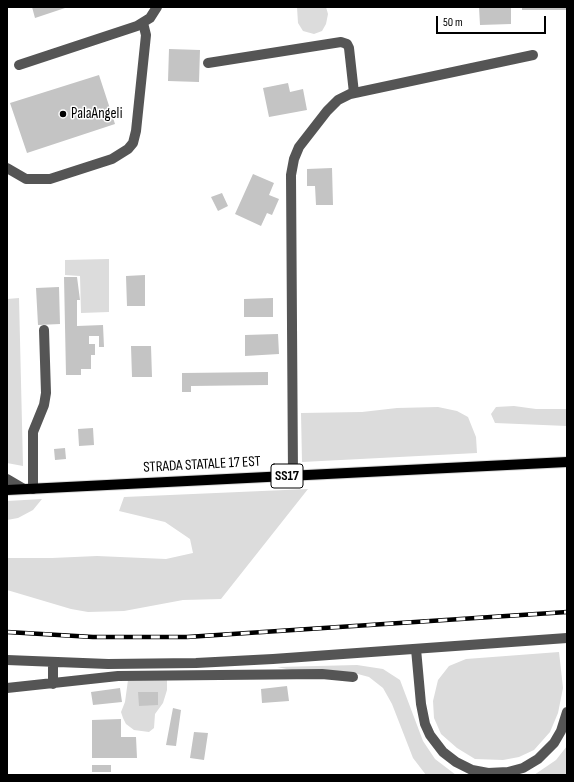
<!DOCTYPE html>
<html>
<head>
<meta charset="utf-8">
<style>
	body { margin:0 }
	#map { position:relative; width:574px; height:782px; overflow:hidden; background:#fff; font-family:"Sofia Sans Condensed",sans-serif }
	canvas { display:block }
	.frame { position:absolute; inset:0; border:8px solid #000; pointer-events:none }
	.scale { position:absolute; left:436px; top:16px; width:110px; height:18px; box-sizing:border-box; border:2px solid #000; border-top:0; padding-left:5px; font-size:12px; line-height:14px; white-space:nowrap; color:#000; -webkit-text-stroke:3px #fff; paint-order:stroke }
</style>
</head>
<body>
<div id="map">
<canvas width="574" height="782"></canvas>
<div class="frame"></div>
<div class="scale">50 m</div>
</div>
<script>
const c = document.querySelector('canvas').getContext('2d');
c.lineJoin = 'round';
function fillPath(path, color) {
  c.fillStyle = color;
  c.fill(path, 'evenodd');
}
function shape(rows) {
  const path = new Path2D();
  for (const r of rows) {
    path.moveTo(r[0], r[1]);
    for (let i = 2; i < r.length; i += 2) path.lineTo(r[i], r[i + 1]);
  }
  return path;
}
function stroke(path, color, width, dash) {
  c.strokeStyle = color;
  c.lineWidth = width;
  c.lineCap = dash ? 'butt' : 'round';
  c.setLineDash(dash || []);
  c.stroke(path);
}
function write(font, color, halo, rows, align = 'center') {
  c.font = font + ' "Sofia Sans Condensed",sans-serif';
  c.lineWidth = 3;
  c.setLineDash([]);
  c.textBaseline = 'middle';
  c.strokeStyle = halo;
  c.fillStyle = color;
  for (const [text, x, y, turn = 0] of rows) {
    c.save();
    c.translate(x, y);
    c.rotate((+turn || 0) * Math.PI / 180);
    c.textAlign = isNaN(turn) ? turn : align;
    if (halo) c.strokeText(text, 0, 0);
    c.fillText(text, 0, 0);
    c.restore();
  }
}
fillPath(shape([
	[297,7,326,7,328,14,326,24,322,31,314,34,303,31,298,23],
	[109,259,109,312,81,313,80,276,65,275,65,260],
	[19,298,23,466,7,463,7,299],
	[514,406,536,409,567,409,567,426,495,423,491,414,496,407],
	[438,407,457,411,468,417,476,437,477,453,302,462,301,413,362,412,397,408],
	[308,489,221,599,183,600,124,611,88,612,71,609,7,590,7,558,52,558,97,556,166,559,193,553,190,539,165,522,119,511,124,497],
	[42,499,33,510,18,518,7,520,7,501],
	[559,652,563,688,558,713,550,732,534,750,519,757,503,760,475,759,457,748,441,734,434,718,433,701,438,680,449,666,466,659],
	[357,665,383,669,400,680,423,741,435,759,456,775,426,775,413,758,392,704,383,688,369,677,354,673,306,673,277,667],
	[128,680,167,680,167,690,163,703,155,714,154,728,149,732,134,730,126,724,123,718,121,712,125,702],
	[567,746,567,775,534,775,556,760]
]), '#dcdcdc');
fillPath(shape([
	[32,7,68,7,35,18],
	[479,7,511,7,511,24,480,25],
	[522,7,567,7,567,10,522,10],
	[169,49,200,50,199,82,168,81],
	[99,75,115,124,27,153,10,103],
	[288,83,290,92,303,89,307,110,269,117,263,88],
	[332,168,333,205,316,205,315,186,307,186,307,169],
	[253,174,274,183,269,195,279,199,272,215,267,213,261,226,235,214],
	[222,193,228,206,218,211,211,197],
	[145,275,145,306,127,306,126,276],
	[64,277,77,277,80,300,77,300,77,326,103,325,104,347,99,347,99,336,89,336,89,344,95,344,95,355,91,355,91,369,81,369,81,375,66,375],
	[59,287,60,324,38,325,36,288],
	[273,298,273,317,244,317,244,299],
	[278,334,279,354,245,356,245,335],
	[131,346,151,346,152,377,132,377],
	[268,372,268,385,191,386,191,392,182,392,182,373],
	[93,428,94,445,79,446,78,429],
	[65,448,66,459,55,460,54,449],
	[287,686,289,701,262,703,261,689],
	[120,688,122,702,93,705,91,692],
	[138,692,158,692,158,705,139,706],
	[173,708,181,710,176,746,166,745],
	[121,719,121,737,136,737,137,758,92,758,92,720],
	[194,732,208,733,204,760,190,758],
	[92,765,111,765,111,772,92,772]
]), '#c4c4c4');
const major = shape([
	[7,490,567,462]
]);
stroke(major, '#dbdbdb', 12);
stroke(shape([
	[208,63,341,42,347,44,349,48,354,93],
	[19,65,137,26,150,18,157,7],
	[7,168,26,179,50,179,112,159,128,149,133,143,136,131,146,35,143,23],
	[293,475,291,175,294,159,299,147,327,111,338,100,350,94,533,55],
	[7,479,24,489],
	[33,489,33,432,44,405,46,393,44,330],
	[416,649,421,704,425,724,430,735,443,752,456,762,472,770,488,773,508,772,523,768,538,759,554,743,561,731,567,712],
	[7,660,108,664,196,663,273,659,567,638],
	[53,684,53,662],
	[7,688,118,676,322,674,353,677]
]), '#555', 10);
stroke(major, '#000', 10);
const rail = shape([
	[7,632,93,637,187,637,567,612]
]);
stroke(rail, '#000', 4.5);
stroke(rail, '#fff', 3, [9]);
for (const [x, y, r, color] of [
	[63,114,4,"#000"]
]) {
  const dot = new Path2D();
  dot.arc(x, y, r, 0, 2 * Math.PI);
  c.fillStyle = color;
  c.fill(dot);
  stroke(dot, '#fff', 1.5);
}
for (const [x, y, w] of [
	[287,476,32]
]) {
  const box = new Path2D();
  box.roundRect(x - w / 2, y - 12, w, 24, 3);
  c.fillStyle = '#fff';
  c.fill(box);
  stroke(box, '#000', 1);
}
write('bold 14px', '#000', null, [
	["SS17",287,476]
]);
write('15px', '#000', '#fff', [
	["PalaAngeli",71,114]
], 'left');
write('15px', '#000', '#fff', [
	["STRADA STATALE 17 EST",202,465,-3]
]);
</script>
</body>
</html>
